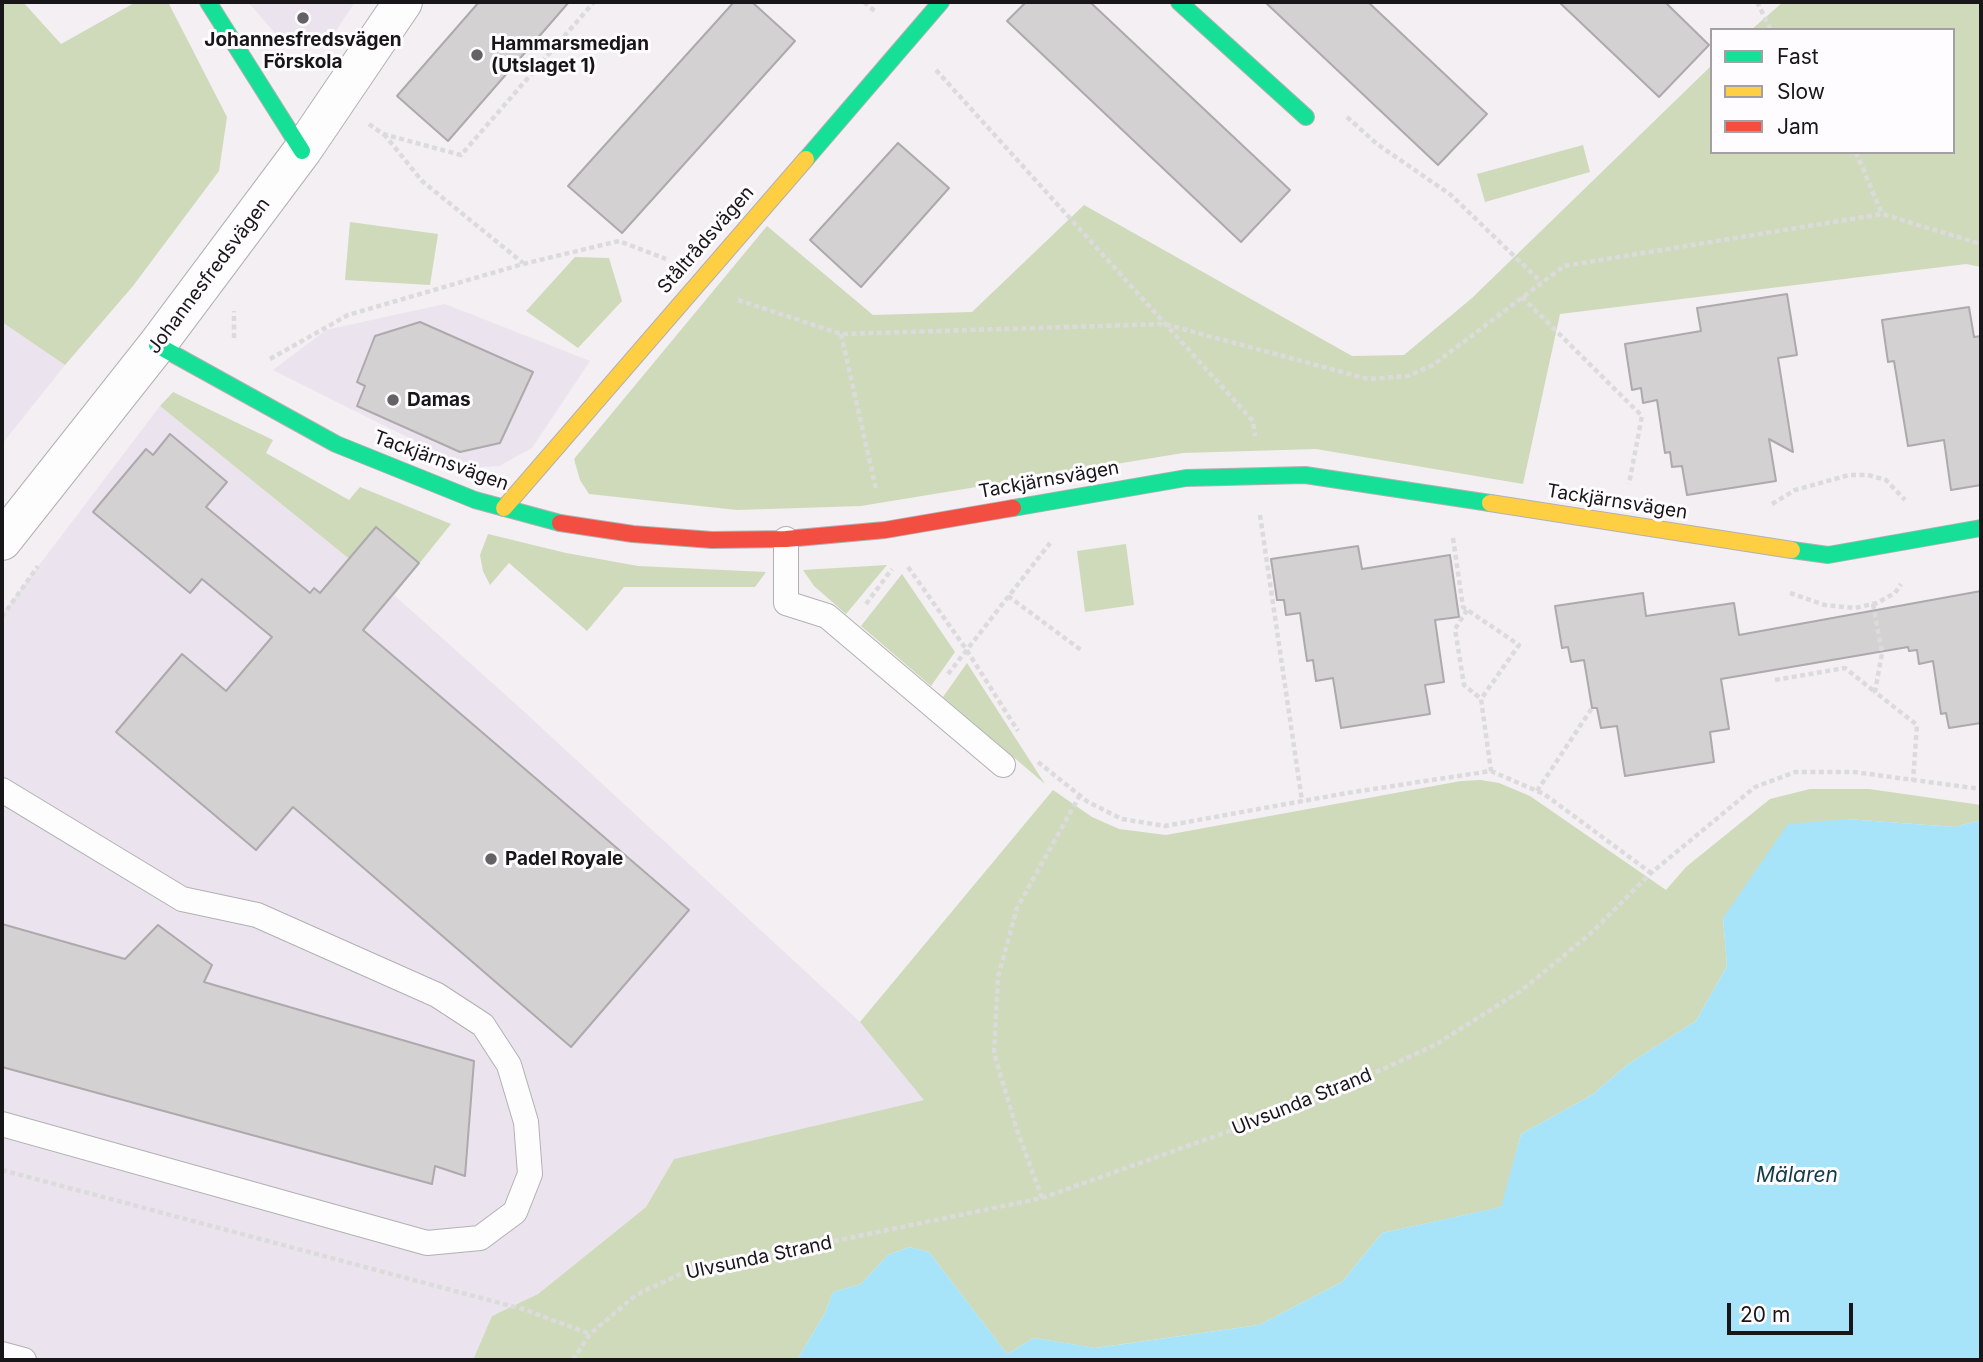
<!DOCTYPE html>
<html>
<head>
<meta charset="utf-8">
<style>
	body { margin:0 }
	#map { position:relative; width:1983px; height:1362px; overflow:hidden; background:#f3eff3; font-family:Inter,sans-serif }
	canvas { display:block }
	.frame { position:absolute; inset:0; border:4px solid #181618; pointer-events:none }
	.legend { position:absolute; left:1710px; top:28px; width:245px; height:126px; box-sizing:border-box; background:#fefcff; border:2px solid #a2a0a3; margin:0; padding:9px 12px; list-style:none; font-size:21px; color:#181618 }
	.legend li { display:flex; align-items:center; gap:14px; height:35px }
	.legend b { width:35px; border:2px solid #a2a0a3 }
	.scale { position:absolute; left:1727px; top:1303px; width:126px; height:32px; box-sizing:border-box; border:4px solid #181618; border-top:0; padding-left:9px; font-size:21px; line-height:24px; white-space:nowrap; color:#181618; -webkit-text-stroke:5px #fefcff; paint-order:stroke }
</style>
</head>
<body>
<div id="map">
<canvas width="1983" height="1362"></canvas>
<div class="frame"></div>
<ul class="legend">
<li><b style="height:9px;background:#16e098"></b>Fast</li>
<li><b style="height:9px;background:#ffcf43"></b>Slow</li>
<li><b style="height:9px;background:#f24e42"></b>Jam</li>
</ul>
<div class="scale">20 m</div>
</div>
<script>
const c = document.querySelector('canvas').getContext('2d');
c.lineJoin = 'round';
function fillPath(path, color) {
  c.fillStyle = color;
  c.fill(path, 'evenodd');
}
function shape(rows) {
  const path = new Path2D();
  for (const r of rows) {
    path.moveTo(r[0], r[1]);
    for (let i = 2; i < r.length; i += 2) path.lineTo(r[i], r[i + 1]);
  }
  return path;
}
function stroke(path, color, width, dash) {
  c.strokeStyle = color;
  c.lineWidth = width;
  c.lineCap = dash ? 'butt' : 'round';
  c.setLineDash(dash || []);
  c.stroke(path);
}
function write(font, color, halo, rows, align = 'center') {
  c.font = font + ' Inter,sans-serif';
  c.lineWidth = 6;
  c.setLineDash([]);
  c.textBaseline = 'middle';
  c.strokeStyle = halo;
  c.fillStyle = color;
  for (const [text, x, y, turn = 0] of rows) {
    c.save();
    c.translate(x, y);
    c.rotate((+turn || 0) * Math.PI / 180);
    c.textAlign = isNaN(turn) ? turn : align;
    if (halo) c.strokeText(text, 0, 0);
    c.fillText(text, 0, 0);
    c.restore();
  }
}
fillPath(shape([
	[248,2,355,2,331,38,305,50,275,33],
	[445,304,590,361,532,448,499,466,469,468,273,370,326,330],
	[2,322,65,365,2,444],
	[160,406,394,595,519,707,860,1022,925,1100,674,1159,646,1207,538,1294,492,1316,473,1360,2,1360,2,614]
]), '#ebe3ed');
fillPath(shape([
	[2,2,23,2,61,44,136,2,168,2,227,117,219,171,133,286,65,365,2,322],
	[1783,2,1981,2,1981,267,1966,264,1560,314,1523,484,1316,449,1183,453,861,506,737,510,589,494,580,480,574,459,767,226,873,315,972,312,1084,205,1352,356,1404,355,1472,298,1712,65,1712,152,1953,152,1953,30,1751,30],
	[1583,145,1590,172,1485,202,1477,174],
	[350,222,438,234,430,285,345,280],
	[575,257,609,258,622,301,578,348,526,311],
	[173,392,273,440,266,453,349,500,360,487,451,524,394,595,160,406],
	[488,534,566,553,638,566,766,572,755,587,624,587,587,631,509,563,490,585,483,571,480,555],
	[1126,544,1134,605,1085,612,1077,551],
	[887,565,846,614,814,586,803,570],
	[902,574,955,652,931,686,861,626],
	[967,663,1045,784,943,697],
	[1481,780,1499,783,1530,796,1666,890,1686,867,1770,799,1810,789,1869,789,1981,805,1981,820,1955,827,1847,819,1723,918,1727,966,1696,1021,1627,1065,1592,1095,1521,1134,1502,1207,1382,1233,1342,1282,1259,1325,1095,1348,1034,1338,1007,1354,929,1252,909,1247,888,1255,861,1284,833,1292,825,1313,797,1360,473,1360,492,1316,538,1294,646,1207,674,1159,924,1100,860,1022,1053,790,1092,817,1119,829,1166,835,1461,781]
]), '#cfdaba');
fillPath(shape([
	[1847,819,1955,827,1981,820,1981,1360,797,1360,825,1313,833,1292,861,1284,888,1255,909,1247,929,1252,1007,1354,1034,1338,1096,1348,1259,1325,1342,1282,1382,1233,1501,1207,1521,1134,1592,1095,1627,1065,1696,1021,1727,966,1723,918,1788,824]
]), '#a7e4f9');
const building = shape([
	[479,2,569,2,448,141,397,96,479,2],
	[734,2,752,2,795,41,622,233,568,186,734,2],
	[1026,2,1090,2,1290,190,1241,242,1007,21,1026,2],
	[1265,2,1368,2,1487,114,1438,165,1265,2],
	[1559,2,1665,2,1709,45,1659,97,1559,2],
	[898,143,949,188,861,287,810,240,898,143],
	[1787,294,1797,355,1778,358,1793,452,1769,439,1776,481,1687,495,1682,466,1672,467,1670,452,1665,453,1657,400,1643,403,1641,388,1632,390,1625,344,1701,331,1697,308,1787,294],
	[1969,307,1974,337,1981,336,1981,485,1951,490,1944,440,1908,446,1894,361,1888,362,1882,320,1969,307],
	[420,322,533,372,500,443,460,452,357,406,365,386,357,382,375,336,420,322],
	[170,434,227,482,206,507,310,593,314,588,320,593,376,527,419,563,363,630,689,910,571,1047,293,807,256,850,116,732,182,654,226,691,272,637,202,579,190,593,93,512,146,449,153,455,170,434],
	[1358,546,1362,569,1450,555,1459,617,1435,620,1444,682,1425,685,1430,714,1341,728,1333,678,1316,681,1313,660,1307,661,1300,613,1286,615,1284,600,1277,600,1271,559,1358,546],
	[1981,591,1981,723,1949,728,1946,713,1941,714,1933,661,1919,664,1917,650,1909,651,1908,647,1721,679,1729,729,1710,732,1714,762,1625,776,1617,726,1601,728,1597,708,1592,708,1584,660,1571,662,1568,647,1562,648,1555,606,1643,593,1646,616,1734,603,1739,635,1981,591],
	[2,924,125,959,158,925,212,965,204,982,474,1061,465,1176,435,1166,432,1184,2,1067,2,924]
]);
fillPath(building, '#d4d1d3');
stroke(building, '#ada9ac', 2);
const lane = shape([
	[786,539,786,603,827,616,1003,765],
	[2,790,182,899,257,915,437,995,483,1025,509,1065,526,1122,530,1174,515,1212,480,1238,427,1243,2,1124],
	[2,1354,24,1360]
]);
const street = shape([
	[2,541,157,345,302,151,403,2]
]);
const fast = shape([
	[208,2,302,151],
	[1179,2,1306,117],
	[806,159,941,2],
	[157,345,336,444,475,500,560,523],
	[1013,508,1186,478,1305,475,1490,503],
	[1792,550,1828,555,1981,528]
]);
const slow = shape([
	[1490,503,1792,550],
	[504,508,806,159]
]);
const jam = shape([
	[560,523,633,534,712,540,786,539,885,530,1013,508]
]);
stroke(lane, '#b3b0b3', 26);
stroke(street, '#b3b0b3', 40);
stroke(fast, '#b3b0b3', 18);
stroke(slow, '#b3b0b3', 18);
stroke(jam, '#b3b0b3', 18);
stroke(shape([
	[864,2,877,13],
	[1757,2,1771,30],
	[936,70,1253,421,1255,436],
	[1347,117,1377,144,1451,195,1541,282],
	[369,124,383,134,461,155,594,2],
	[384,134,422,181,523,263],
	[1856,152,1882,214],
	[1522,297,1642,416,1629,484],
	[738,300,841,334,1164,324,1368,379,1408,376,1433,365,1564,266,1882,214,1981,244],
	[841,334,876,489],
	[234,338,234,311],
	[270,359,348,315,523,264,619,241,666,259],
	[1772,504,1795,490,1849,475,1868,475,1886,480,1905,500],
	[1260,515,1302,801],
	[1453,538,1463,607,1519,645,1481,699,1491,771],
	[908,567,966,649,1018,731],
	[1790,593,1825,605,1855,608,1877,603,1895,593,1901,584],
	[1008,596,1081,650],
	[866,604,892,569],
	[1873,604,1882,653,1875,692,1917,725,1913,781],
	[1467,610,1455,629,1464,685,1481,699],
	[2,617,38,566],
	[948,674,1050,543],
	[1775,680,1845,668,1875,692],
	[1038,762,1088,802,1122,819,1165,826,1347,793,1491,771,1544,794,1651,873],
	[1537,791,1592,708],
	[2,1170,526,1310,590,1334],
	[1042,1198,1017,1130,994,1053,998,977,1017,908,1080,795],
	[573,1360,590,1334,636,1295,685,1272,1042,1198,1311,1102,1435,1045,1522,990,1590,934,1651,873,1755,787,1795,772,1854,772,1981,789]
]), '#dcdbdc', 4.5, [5, 3.5]);
stroke(lane, '#fdfdfd', 24);
stroke(street, '#fdfdfd', 38);
stroke(fast, '#16e098', 16);
stroke(slow, '#ffcf43', 16);
stroke(jam, '#f24e42', 16);
for (const [x, y, r, color] of [
	[303,18,7,"#656265"],
	[477,55,7,"#656265"],
	[393,400,7,"#656265"],
	[491,859,7,"#656265"]
]) {
  const dot = new Path2D();
  dot.arc(x, y, r, 0, 2 * Math.PI);
  c.fillStyle = color;
  c.fill(dot);
  stroke(dot, '#fefcff', 2.5);
}
write('bold 19px', '#181618', '#fefcff', [
	["Johannesfredsvägen",303,40,"center"],
	["Förskola",303,62,"center"],
	["Hammarsmedjan",491,44],
	["(Utslaget 1)",491,66],
	["Damas",407,400],
	["Padel Royale",505,859]
], 'left');
write('19px', '#181618', '#fefcff', [
	["Ståltrådsvägen",706,240,-49],
	["Johannesfredsvägen",209,276,-53],
	["Tackjärnsvägen",441,461,20],
	["Tackjärnsvägen",1049,480,-10],
	["Tackjärnsvägen",1617,502,9],
	["Ulvsunda Strand",1302,1102,-22],
	["Ulvsunda Strand",759,1258,-12]
]);
write('italic 21px', '#133c48', '#fefcff', [
	["Mälaren",1797,1176]
]);
</script>
</body>
</html>
